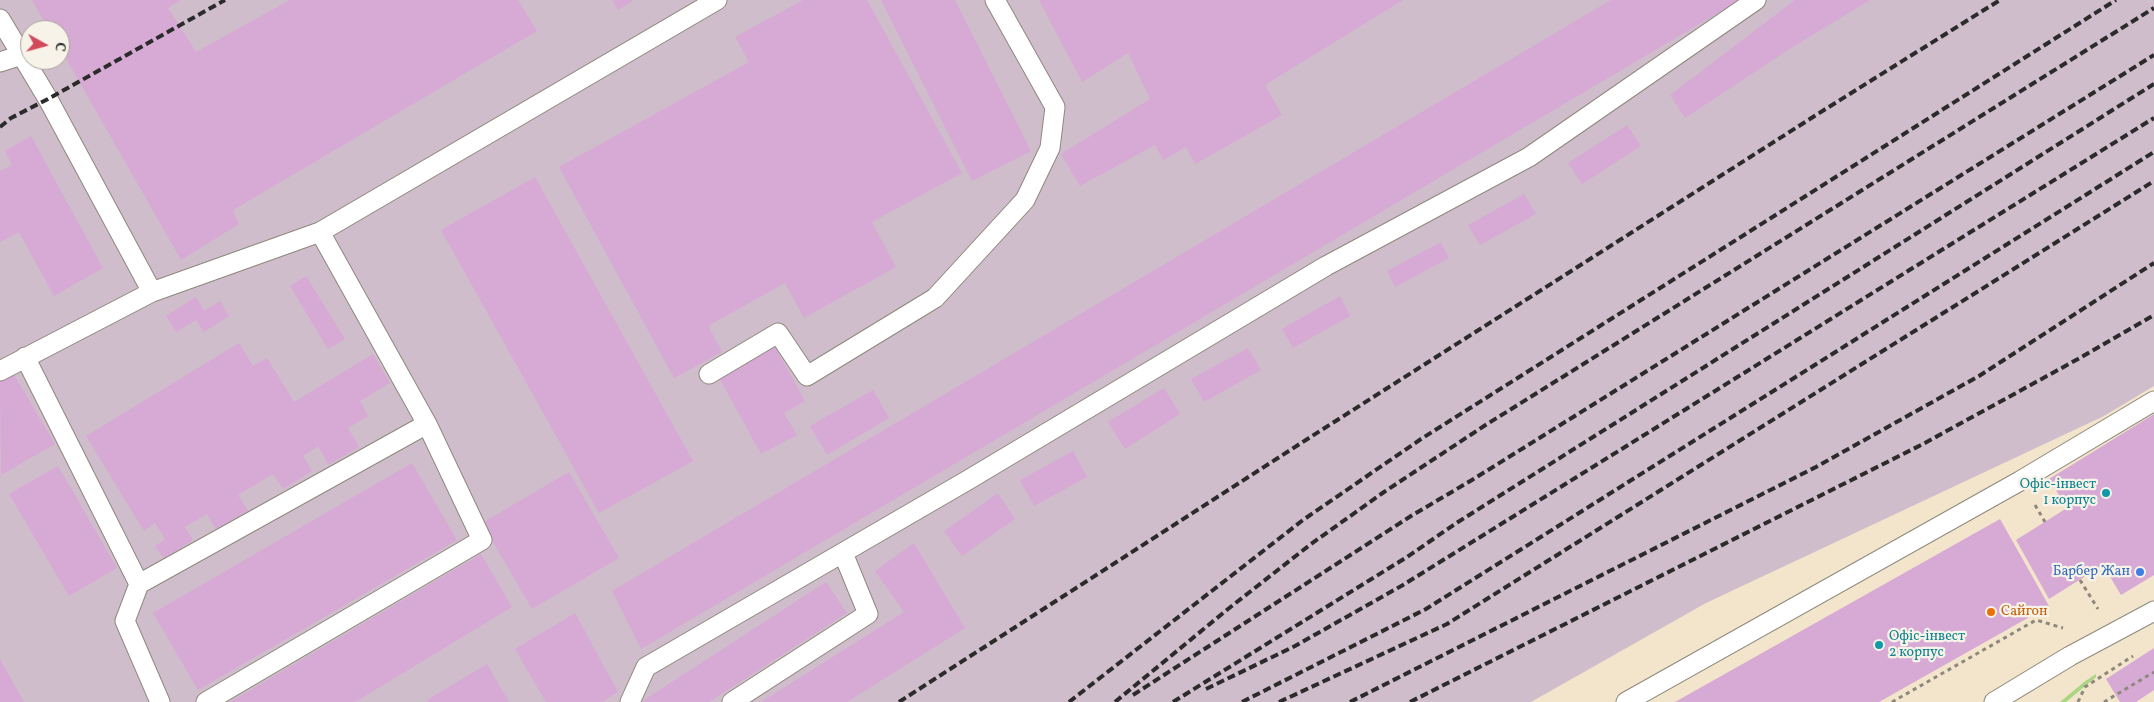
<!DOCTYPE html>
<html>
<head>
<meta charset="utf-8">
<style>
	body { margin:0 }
	#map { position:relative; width:2154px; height:702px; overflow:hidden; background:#f2e5cc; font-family:Vollkorn,serif }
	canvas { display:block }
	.north { position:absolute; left:20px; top:20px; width:50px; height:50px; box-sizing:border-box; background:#f7f3e8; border:1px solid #a5a39c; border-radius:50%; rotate:97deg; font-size:14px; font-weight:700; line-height:20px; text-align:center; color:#2b2b2b }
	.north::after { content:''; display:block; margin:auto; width:18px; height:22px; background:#d1495b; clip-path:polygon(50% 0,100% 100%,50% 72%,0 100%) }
</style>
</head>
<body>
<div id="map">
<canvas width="2154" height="702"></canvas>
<div class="north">С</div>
</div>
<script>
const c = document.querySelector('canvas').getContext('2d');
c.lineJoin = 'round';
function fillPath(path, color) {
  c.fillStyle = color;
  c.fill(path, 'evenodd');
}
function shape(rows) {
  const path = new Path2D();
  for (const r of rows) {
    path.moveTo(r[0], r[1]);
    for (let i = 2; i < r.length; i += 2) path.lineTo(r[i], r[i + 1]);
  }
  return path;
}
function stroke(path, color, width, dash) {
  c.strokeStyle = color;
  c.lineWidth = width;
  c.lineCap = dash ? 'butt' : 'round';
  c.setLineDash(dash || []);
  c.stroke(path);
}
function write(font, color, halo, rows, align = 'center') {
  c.font = font + ' Vollkorn,serif';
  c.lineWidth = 4.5;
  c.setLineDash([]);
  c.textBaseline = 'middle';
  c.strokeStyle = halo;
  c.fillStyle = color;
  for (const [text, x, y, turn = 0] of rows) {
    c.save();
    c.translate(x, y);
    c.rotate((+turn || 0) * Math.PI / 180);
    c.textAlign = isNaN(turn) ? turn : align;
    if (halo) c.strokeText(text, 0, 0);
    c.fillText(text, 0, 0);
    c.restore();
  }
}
fillPath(shape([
	[0,0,2154,0,2154,386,2104,416,1706,603,1531,702,0,702],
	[30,30,60,30,60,60,30,60]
]), '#d0bdcc');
fillPath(shape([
	[2096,674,2096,677,2066,702,2060,702,2084,682]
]), '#aad683');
fillPath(shape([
	[32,0,181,0,168,8,196,52,290,0,518,0,537,31,233,210,239,224,181,260,60,48,60,30,49,30],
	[612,0,634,0,618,10],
	[803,0,867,0,962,173,872,222,896,267,804,318,785,283,708,326,722,352,674,378,559,167,749,62,735,37],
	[881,0,955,0,1031,151,972,181],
	[1039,0,1403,0,1265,85,1282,115,1195,164,1186,147,1163,160,1155,145,1080,186,1061,154,1150,99,1128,53,1082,82],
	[1611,0,1740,0,641,649,612,591],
	[1795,0,1870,0,1791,48,1685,118,1670,95],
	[1627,125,1641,146,1582,184,1568,163],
	[31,136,103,268,54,296,19,232,0,242,0,171,12,165,5,151],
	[535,177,693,461,599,513,441,230],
	[1524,194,1536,214,1480,245,1468,225],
	[1441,242,1449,258,1395,287,1387,271],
	[306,276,345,339,328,349,290,286],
	[1340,296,1350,316,1293,348,1282,329],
	[196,297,204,311,220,301,229,316,204,332,196,320,176,332,166,316],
	[239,343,253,366,267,358,294,402,373,354,390,383,360,401,368,416,348,428,359,447,329,465,318,446,303,456,312,471,283,489,273,474,238,495,248,511,216,529,207,514,185,527,193,540,164,559,155,546,165,539,155,523,144,531,86,436],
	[774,345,805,401,784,413,797,435,761,454,718,376],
	[1248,348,1261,370,1204,402,1191,379],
	[13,373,55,444,1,475,0,381],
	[1164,388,1180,414,1125,449,1108,422],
	[873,390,889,418,827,455,810,426],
	[2154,414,2154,575,2121,595,2103,565,2049,599,2016,540,2067,508,2049,479],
	[1073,451,1087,477,1034,506,1020,480],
	[412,463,457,540,198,690,153,613],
	[58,466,117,568,69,596,9,494],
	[569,472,619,558,532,609,482,523],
	[998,493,1015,519,962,556,944,531],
	[2000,519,2049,606,1879,702,1675,702],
	[914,543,965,628,847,702,761,702,904,612,875,571],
	[481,554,512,607,355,702,230,702],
	[826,582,847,613,709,702,641,702],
	[575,613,618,692,602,702,546,702,515,649],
	[2154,648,2154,690,2136,702,2120,702,2106,679],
	[0,659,24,702,0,702],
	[487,664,509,702,429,702,427,700]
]), '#d7a9d5');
const lane = shape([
	[0,19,48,99,152,292],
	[0,62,22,55],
	[25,357,139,584,427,424,320,232],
	[0,371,152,292,320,232,717,0],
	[709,374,778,333,807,376,935,298,1025,200,1050,148,1055,107,995,0],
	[139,584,125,621,160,702],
	[206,702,482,540,427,424],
	[630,702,646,667,968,480,1326,266,1529,157,1756,0],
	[732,702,868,614,843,553],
	[1626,702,2020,481,2154,401],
	[1994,702,2070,656,2154,611]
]);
stroke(lane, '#8e887c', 21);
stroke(shape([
	[2035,505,2045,522],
	[2080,580,2098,609],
	[1892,702,2036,620,2063,628],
	[2078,702,2085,687,2133,656],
	[2104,702,2154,672]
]), '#8e887c', 3, [4, 4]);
stroke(lane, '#fff', 19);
stroke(shape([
	[0,127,11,118,48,99,225,0],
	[1206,689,1295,646,1403,585,2154,118],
	[1133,695,1411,516,1472,480,2154,55],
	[899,702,1309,438,1824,110,2000,0],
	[1069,702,1303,520,1421,439,2116,0],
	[1115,702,1228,609,1311,544,1384,492,1484,426,2154,8],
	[1173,702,1407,557,1458,522,2154,84],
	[1242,702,1426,609,2154,152],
	[1279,702,1447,624,2154,181],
	[1350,702,1816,467,1979,376,2154,263],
	[1410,702,1923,444,2078,359,2154,315]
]), '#2b2b2b', 4, [8, 4]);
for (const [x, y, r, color] of [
	[2106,493,5,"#0f9aa8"],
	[2140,572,5,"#3f7fe0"],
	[1991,612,5,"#e8710a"],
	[1879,645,5,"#0f9aa8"]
]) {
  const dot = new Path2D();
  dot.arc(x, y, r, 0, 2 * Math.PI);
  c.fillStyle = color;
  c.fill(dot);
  stroke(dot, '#f7f3e8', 2);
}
write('14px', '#0d838f', '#f7f3e8', [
	["Офіс-інвест",2096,485],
	["1 корпус",2096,501],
	["Офіс-інвест",1889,637,"left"],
	["2 корпус",1889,653,"left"]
], 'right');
write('14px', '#366cbe', '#f7f3e8', [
	["Барбер Жан",2130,572]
], 'right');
write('14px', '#c56008', '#f7f3e8', [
	["Сайгон",2001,612]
], 'left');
</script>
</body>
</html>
